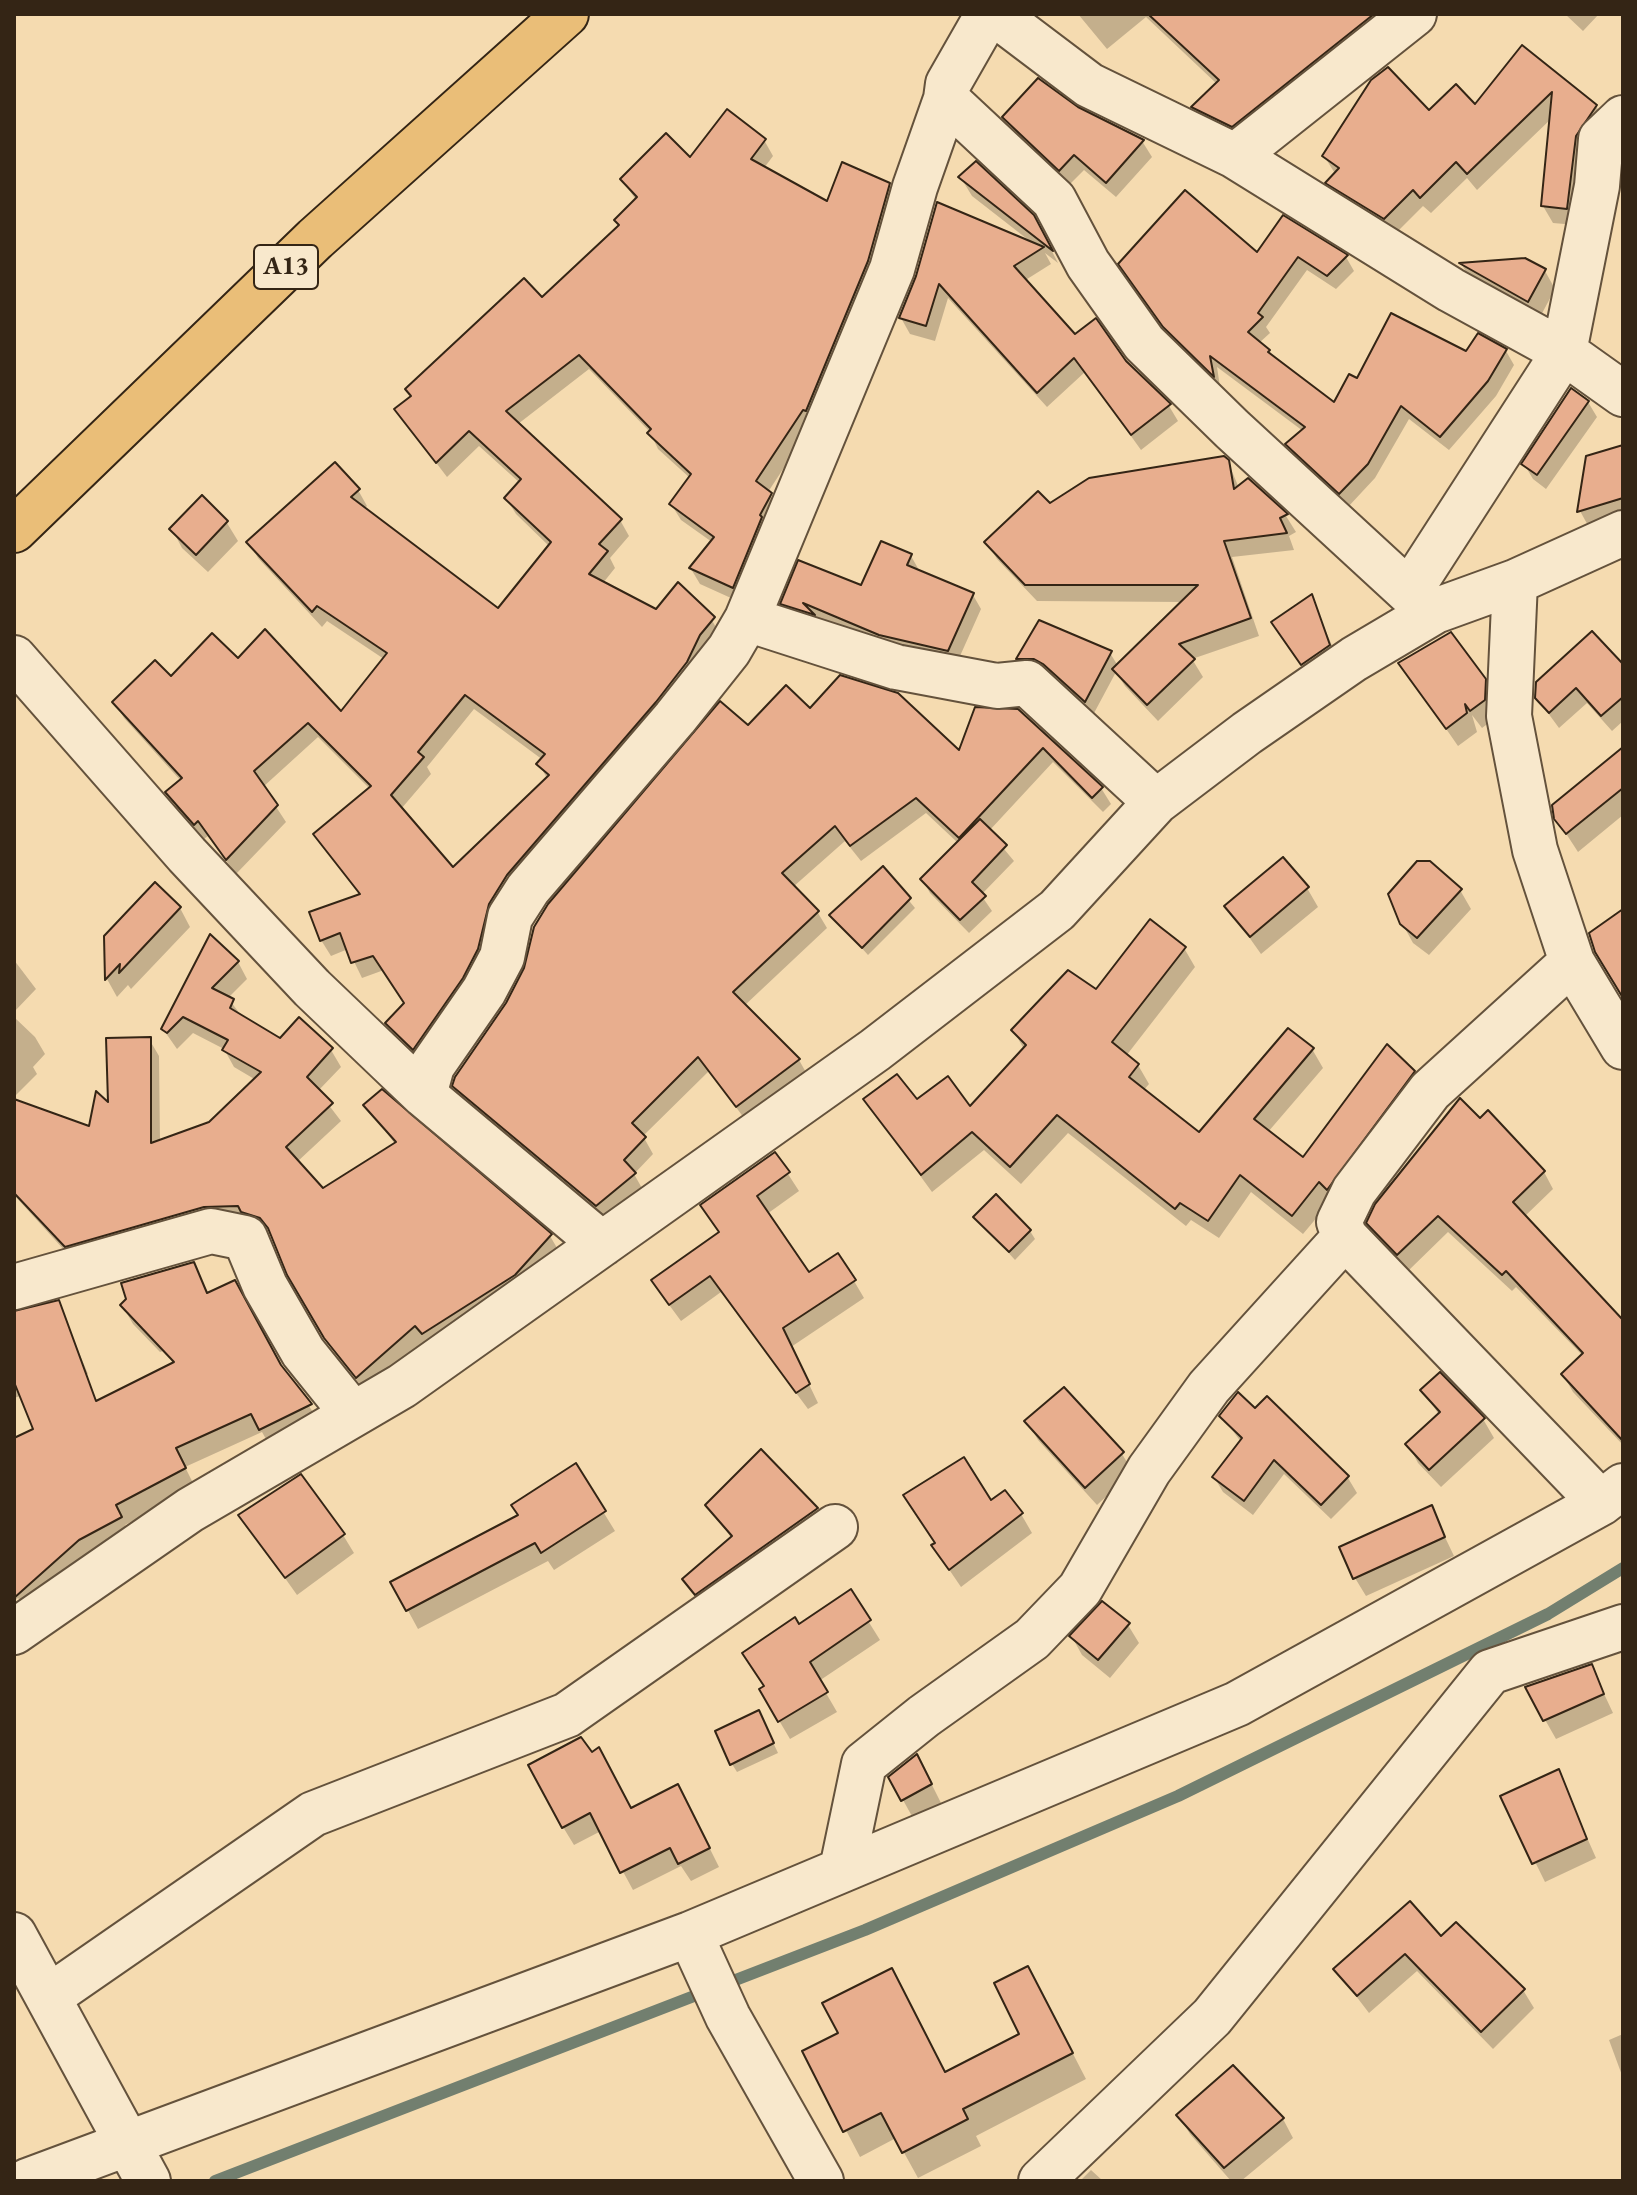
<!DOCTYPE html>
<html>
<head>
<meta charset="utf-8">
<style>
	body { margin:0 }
	#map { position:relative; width:1637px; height:2195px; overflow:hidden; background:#f5dbb0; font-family:"EB Garamond",serif }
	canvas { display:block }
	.frame { position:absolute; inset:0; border:16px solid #342515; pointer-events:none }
</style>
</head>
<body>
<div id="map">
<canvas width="1637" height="2195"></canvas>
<div class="frame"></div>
</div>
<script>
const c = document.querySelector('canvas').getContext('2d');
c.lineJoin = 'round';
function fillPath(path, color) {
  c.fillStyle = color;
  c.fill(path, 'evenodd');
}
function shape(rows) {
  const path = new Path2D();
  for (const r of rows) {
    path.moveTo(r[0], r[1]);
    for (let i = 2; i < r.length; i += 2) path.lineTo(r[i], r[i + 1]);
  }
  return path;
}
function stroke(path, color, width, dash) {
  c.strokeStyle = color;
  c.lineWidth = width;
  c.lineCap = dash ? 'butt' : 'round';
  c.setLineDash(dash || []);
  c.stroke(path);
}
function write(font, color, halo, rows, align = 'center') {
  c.font = font + ' "EB Garamond",serif';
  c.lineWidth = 6;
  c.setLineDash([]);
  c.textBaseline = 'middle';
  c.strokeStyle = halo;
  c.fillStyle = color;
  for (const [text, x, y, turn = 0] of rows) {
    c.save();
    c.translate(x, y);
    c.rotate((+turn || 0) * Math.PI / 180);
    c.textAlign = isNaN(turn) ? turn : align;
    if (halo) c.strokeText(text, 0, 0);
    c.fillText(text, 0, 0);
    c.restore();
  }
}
fillPath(shape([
	[1078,14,1378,14,1386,28,1242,142,1203,123,1194,107,1217,84,1146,17,1107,49],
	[1565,14,1599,14,1583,31],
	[1522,48,1596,106,1606,123,1576,225,1553,223,1543,206,1552,118,1477,190,1467,178,1431,213,1423,206,1394,235,1337,199,1328,183,1336,175,1324,156,1429,113,1475,107],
	[1077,109,1142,141,1152,157,1116,197,1084,170,1069,185,1014,133,1005,117],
	[764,140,773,156,764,168,828,203,889,184,898,200,812,425,768,492,780,510,742,603,700,584,691,569,712,542,681,520,671,504,690,478,658,449,650,432,589,369,518,424,620,520,629,536,610,558,615,568,603,583,657,611,709,615,718,631,423,1064,396,1039,387,1023,406,1004,384,970,362,978,348,949,331,956,321,940,360,896,315,834,370,789,318,737,263,787,286,822,236,874,208,836,204,839,177,808,168,793,181,781,124,718,115,702,171,679,238,661,341,714,384,659,327,621,322,627,258,558,249,543,358,490,367,506,364,509,499,610,550,547,516,514,506,498,520,483,479,446,447,477,396,410,542,300,620,227,616,220,636,200,622,180],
	[474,709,543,760,539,764,548,780,452,870,401,809,431,774,427,767],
	[961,178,1044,236,1058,263,1045,253,1051,264,1024,281,1075,336,1125,362,1169,406,1178,421,1141,450,1085,372,1047,407,948,298,935,341,910,334,901,318,918,276,1031,242,972,196],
	[1284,218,1346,257,1354,271,1336,289,1307,270,1266,327,1270,333,1259,343,1335,405,1358,381,1467,354,1506,351,1514,365,1496,396,1449,450,1409,419,1375,478,1348,507,1296,459,1288,445,1303,431,1217,367,1220,387,1174,341,1129,279,1258,255],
	[1524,260,1545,271,1555,289,1539,319,1472,282,1462,265],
	[1588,402,1597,417,1546,489,1533,479,1524,464],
	[1623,447,1623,519,1590,529,1580,511,1588,457],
	[1228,462,1239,488,1248,480,1286,516,1296,532,1289,536,1294,550,1232,557,1259,636,1192,659,1203,677,1158,721,1125,686,1116,672,1093,715,1027,673,1019,659,1110,653,1118,666,1184,602,1037,601,997,559,987,543,1050,506],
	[202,498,227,523,238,541,208,572,182,548,172,529],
	[911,556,919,570,973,595,981,609,956,665,791,618,783,603,862,588],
	[1311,597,1340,664,1313,683,1284,641],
	[1401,664,1484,680,1495,700,1494,719,1482,728,1472,715,1477,732,1458,746],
	[1623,667,1623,721,1612,731,1587,703,1559,728,1537,698],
	[810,711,960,754,1017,711,1101,788,1111,804,1103,812,1053,762,989,831,1014,861,981,895,992,911,969,933,930,893,922,879,958,843,926,813,861,861,845,841,793,887,818,913,827,928,744,1006,799,1060,808,1076,747,1122,709,1071,643,1136,653,1154,634,1174,643,1190,606,1221,464,1102,455,1086,526,969,748,728],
	[1623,763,1623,815,1578,852,1556,818],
	[883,869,915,908,868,955,832,915],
	[1307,888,1318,907,1261,954,1227,906],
	[1460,890,1471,909,1429,955,1413,943,1402,923],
	[180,908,190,927,131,989,128,985,117,997,107,979,106,937],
	[1184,948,1195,967,1126,1056,1138,1065,1149,1084,1143,1091,1200,1135,1312,1049,1323,1068,1268,1132,1304,1160,1414,1072,1424,1090,1303,1234,1251,1192,1219,1238,1191,1220,1186,1226,1068,1133,1021,1184,984,1150,932,1192,865,1100,970,1109,1024,1049,1013,1030],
	[14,960,36,989,14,1012],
	[238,962,247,979,228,998,243,1018,280,1040,331,1050,341,1067,318,1091,341,1121,297,1162,323,1190,395,1144,366,1105,550,1236,560,1253,433,1350,425,1342,367,1393,336,1355,289,1274,272,1235,253,1229,76,1263,14,1195,14,1101,90,1128,110,1106,149,1039,159,1056,160,1142,210,1124,256,1080,234,1067,224,1049,193,1033,177,1049,163,1029],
	[14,1017,35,1037,45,1054,33,1067,37,1074,14,1097],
	[1480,1120,1544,1172,1553,1189,1524,1217,1623,1323,1623,1445,1573,1392,1563,1375,1583,1356,1516,1287,1512,1291,1448,1232,1408,1271,1379,1240,1369,1223],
	[775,1154,799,1191,767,1214,809,1275,854,1281,864,1298,791,1347,818,1403,808,1409,721,1292,681,1321,664,1298,720,1233,703,1206],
	[976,1217,1030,1231,1035,1239,1015,1260],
	[193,1264,209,1294,282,1369,321,1423,271,1448,262,1432,185,1467,195,1487,125,1525,131,1536,30,1612,18,1598,14,1601,14,1440,193,1357,187,1343,160,1352,133,1324,122,1305],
	[58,1302,88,1374,14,1398,14,1312],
	[1423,1390,1483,1419,1494,1438,1441,1487,1418,1463,1408,1444,1439,1415],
	[1267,1399,1348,1478,1357,1493,1331,1519,1284,1474,1253,1515,1223,1492,1214,1477,1241,1442,1222,1416,1255,1411],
	[1027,1421,1122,1454,1133,1472,1097,1505,1038,1440],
	[761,1452,817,1510,827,1528,707,1612,685,1579,732,1539,708,1505],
	[575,1466,615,1531,554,1570,548,1561,418,1629,393,1583,520,1516],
	[991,1503,1021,1514,1032,1533,961,1587,933,1546],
	[1431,1508,1454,1556,1366,1596,1355,1578],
	[241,1516,343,1535,354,1553,297,1595],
	[850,1592,880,1640,819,1681,837,1712,790,1739,761,1690,798,1626],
	[1128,1625,1139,1643,1110,1678,1082,1655,1072,1637],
	[1591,1666,1613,1713,1556,1739,1527,1688],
	[763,1721,778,1753,737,1772,732,1764],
	[580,1740,631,1810,688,1805,719,1867,691,1881,681,1866,633,1890,601,1831,574,1845,563,1827],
	[1558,1772,1596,1858,1545,1882,1503,1797],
	[927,1775,941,1803,913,1818,903,1800],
	[1441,1938,1523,1990,1534,2008,1493,2049,1417,1971,1369,2013,1336,1970],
	[1042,1994,1086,2079,976,2136,981,2146,918,2178,896,2138,860,2157,805,2052,841,2034,945,2074,1022,2034],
	[1623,2034,1623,2078,1609,2040],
	[1233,2068,1283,2119,1293,2138,1241,2181,1231,2181,1190,2134,1179,2116],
	[1091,2170,1103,2181,1080,2181]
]), '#0003');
stroke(shape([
	[215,2181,865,1930,1178,1796,1548,1614,1623,1568]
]), '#727f6f', 12);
const building = shape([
	[1148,14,1374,14,1232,127,1191,107,1219,80,1148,14],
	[1522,45,1597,105,1576,136,1567,209,1541,206,1552,92,1467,174,1456,162,1420,198,1413,190,1384,219,1325,183,1339,168,1322,156,1371,80,1388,67,1429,110,1456,84,1475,104,1522,45],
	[1038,78,1078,107,1144,140,1106,183,1074,155,1059,171,1002,117,1038,78],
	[727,109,766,139,751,159,827,201,842,162,890,183,868,261,806,411,803,410,756,481,772,493,760,515,762,517,733,588,689,568,714,537,669,504,691,474,647,433,651,429,579,355,506,411,622,519,599,544,608,551,589,574,656,609,678,582,715,617,700,635,687,662,656,702,507,875,489,904,478,949,463,978,413,1050,385,1023,404,1003,373,956,351,963,340,933,320,941,309,912,360,894,313,834,371,786,308,723,254,771,278,805,226,860,198,821,194,825,165,792,182,778,112,702,155,660,171,676,212,633,238,658,265,629,341,711,387,653,317,606,312,612,246,542,335,462,360,489,351,497,498,608,551,542,504,498,521,479,469,431,436,463,394,409,411,396,405,389,524,278,542,297,619,225,614,220,637,197,620,179,666,133,690,157,727,109],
	[465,695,545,754,536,764,549,775,453,867,391,795,424,757,418,752,465,695],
	[976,161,1034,215,1053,251,958,177,976,161],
	[1185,190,1257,252,1283,215,1348,255,1327,276,1298,257,1258,313,1263,317,1248,332,1270,350,1268,352,1334,402,1349,374,1357,378,1391,313,1466,351,1478,333,1507,349,1488,381,1440,437,1401,406,1368,464,1339,494,1285,444,1305,427,1210,356,1214,377,1163,327,1118,264,1185,190],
	[937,202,1044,247,1014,266,1075,334,1096,318,1126,361,1171,404,1131,435,1074,358,1037,393,939,284,926,326,899,318,916,276,937,202],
	[1525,258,1546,269,1528,302,1459,263,1525,258],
	[1571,388,1589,401,1537,475,1521,464,1571,388],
	[1623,445,1623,498,1577,512,1586,456,1623,445],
	[1224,456,1229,460,1234,489,1248,478,1288,514,1280,518,1287,533,1224,541,1251,618,1179,644,1195,659,1147,705,1112,669,1198,585,1025,585,984,542,1038,491,1050,503,1089,478,1224,456],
	[202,495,228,521,196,555,169,529,202,495],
	[881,541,912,554,907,565,974,593,948,651,879,635,803,603,815,615,780,604,798,560,861,585,881,541],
	[1312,594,1330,645,1301,665,1271,622,1312,594],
	[1039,620,1112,651,1085,702,1043,664,1034,659,1016,659,1039,620],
	[1592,631,1623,664,1623,697,1601,716,1576,688,1549,713,1535,698,1536,682,1592,631],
	[1451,632,1486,679,1485,700,1470,711,1465,704,1467,713,1446,729,1398,663,1451,632],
	[840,675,898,693,959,750,975,707,1018,709,1103,787,1092,798,1043,748,959,838,916,798,850,846,835,826,782,873,819,911,733,992,800,1059,736,1107,698,1057,632,1123,646,1137,624,1160,636,1173,596,1206,452,1086,455,1077,506,1003,524,968,534,927,548,904,720,701,748,725,786,685,810,708,840,675],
	[1623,747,1623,788,1566,834,1554,819,1552,805,1623,747],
	[980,819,1007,845,972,882,986,896,960,920,920,879,980,819],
	[1283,857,1309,887,1250,937,1224,906,1283,857],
	[1417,861,1430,861,1462,889,1417,938,1400,924,1388,894,1417,861],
	[883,866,911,898,862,948,829,915,883,866],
	[155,882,181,907,119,973,120,964,105,980,104,936,155,882],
	[1623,909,1623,998,1595,952,1589,933,1623,909],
	[1150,919,1186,947,1112,1042,1139,1064,1129,1077,1199,1132,1288,1028,1314,1048,1254,1119,1303,1157,1387,1044,1415,1071,1327,1190,1319,1182,1292,1216,1240,1175,1208,1221,1180,1203,1175,1209,1057,1115,1010,1167,972,1132,921,1175,863,1099,897,1074,917,1099,948,1076,970,1106,1026,1045,1011,1030,1068,970,1096,989,1150,919],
	[210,934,239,961,212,988,234,999,230,1008,280,1038,299,1017,333,1048,307,1077,333,1103,286,1147,323,1188,396,1142,363,1105,382,1089,552,1234,515,1275,422,1334,415,1326,356,1378,324,1338,287,1275,268,1228,260,1218,241,1212,238,1206,204,1207,65,1247,14,1193,14,1099,89,1126,96,1091,108,1102,106,1038,151,1037,151,1143,209,1122,261,1072,222,1050,228,1040,183,1017,167,1033,161,1029,210,934],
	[1460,1098,1480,1118,1488,1110,1545,1171,1513,1202,1623,1320,1623,1441,1561,1374,1583,1353,1506,1271,1502,1275,1438,1216,1397,1255,1366,1223,1375,1204,1460,1098],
	[775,1152,790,1172,757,1196,809,1272,838,1253,856,1280,783,1328,810,1384,796,1393,710,1276,669,1305,651,1280,719,1232,700,1205,775,1152],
	[996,1194,1031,1230,1009,1252,973,1217,996,1194],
	[194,1262,207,1293,235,1280,281,1365,312,1404,259,1430,251,1414,176,1448,186,1468,116,1505,122,1517,79,1540,14,1598,14,1438,33,1429,14,1382,14,1311,59,1300,96,1401,174,1362,120,1305,126,1299,121,1283,194,1262],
	[1440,1372,1485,1418,1429,1470,1405,1444,1440,1412,1420,1390,1440,1372],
	[1064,1387,1124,1452,1085,1488,1024,1421,1064,1387],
	[1238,1392,1255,1408,1267,1396,1349,1476,1321,1505,1274,1460,1244,1501,1212,1477,1242,1438,1219,1416,1238,1392],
	[761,1449,818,1508,695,1595,682,1579,732,1536,705,1505,761,1449],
	[964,1457,991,1500,1005,1490,1023,1513,949,1570,931,1545,935,1543,903,1495,964,1457],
	[576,1463,606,1511,541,1553,535,1543,406,1611,390,1582,518,1515,511,1505,576,1463],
	[301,1474,345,1534,285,1578,238,1515,301,1474],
	[1432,1505,1445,1537,1353,1579,1339,1547,1432,1505],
	[851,1589,871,1620,810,1662,828,1692,778,1722,759,1689,764,1686,742,1653,795,1617,799,1624,851,1589],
	[1102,1601,1130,1623,1098,1660,1069,1636,1102,1601],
	[1592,1664,1604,1694,1543,1721,1525,1687,1592,1664],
	[759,1710,774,1743,730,1765,715,1731,759,1710],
	[581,1737,592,1752,599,1747,631,1808,678,1784,710,1848,678,1864,670,1848,620,1873,590,1813,562,1828,528,1765,581,1737],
	[917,1754,932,1784,901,1801,888,1777,917,1754],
	[1559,1769,1587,1839,1532,1864,1500,1796,1559,1769],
	[1410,1901,1441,1936,1456,1922,1525,1989,1481,2032,1405,1954,1357,1996,1333,1969,1410,1901],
	[1028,1966,1073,2053,963,2109,968,2119,902,2153,881,2113,843,2132,802,2051,838,2033,822,2003,892,1968,945,2072,1019,2034,994,1983,1028,1966],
	[1233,2065,1284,2118,1224,2168,1176,2115,1233,2065]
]);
fillPath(building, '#e8ae8e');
stroke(building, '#342515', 2);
const minor = shape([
	[988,14,948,84,946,99,1054,200,1088,264,1144,343,1232,429,1409,592,1435,611],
	[995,14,1089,85,1235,156,1451,290,1564,352,1623,394],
	[1235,156,1414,14],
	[1515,582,1509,716,1535,850,1572,962,1623,1047],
	[1409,592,1564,352,1597,186,1601,139,1623,118],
	[747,619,896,667,997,686,1027,683,1156,802],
	[14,658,187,855,312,988,424,1095,602,1244],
	[1572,962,1430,1091,1354,1191,1339,1222,1345,1237,1601,1503],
	[424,1095,432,1066,484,991,502,957,510,917,528,889,675,718,729,650,747,619,892,269,915,187,946,99],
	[14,1287,211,1231,245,1238,265,1286,303,1352,352,1413],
	[14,1632,190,1510,402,1386,875,1050,1057,910,1156,802,1247,733,1354,659,1435,611,1515,582,1623,533],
	[842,1869,864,1764,924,1716,1032,1639,1080,1589,1149,1470,1209,1387,1345,1237],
	[690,1934,728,2017,821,2181],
	[14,1935,148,2181],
	[50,1996,313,1814,567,1715,835,1527],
	[27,2181,690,1934,1237,1704,1601,1503,1623,1486],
	[1041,2181,1212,2017,1490,1672,1623,1627]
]);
const highway = shape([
	[14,530,315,239,566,14]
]);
stroke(minor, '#64523c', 48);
stroke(highway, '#342515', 48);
stroke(minor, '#f8e8cc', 44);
stroke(highway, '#eabe78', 44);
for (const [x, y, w] of [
	[286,267,64]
]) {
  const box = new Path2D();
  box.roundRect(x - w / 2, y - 22, w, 44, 6);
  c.fillStyle = '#f8e8cc';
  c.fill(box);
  stroke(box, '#342515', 2);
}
write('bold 26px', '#342515', null, [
	["A13",286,267]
]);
</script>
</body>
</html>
